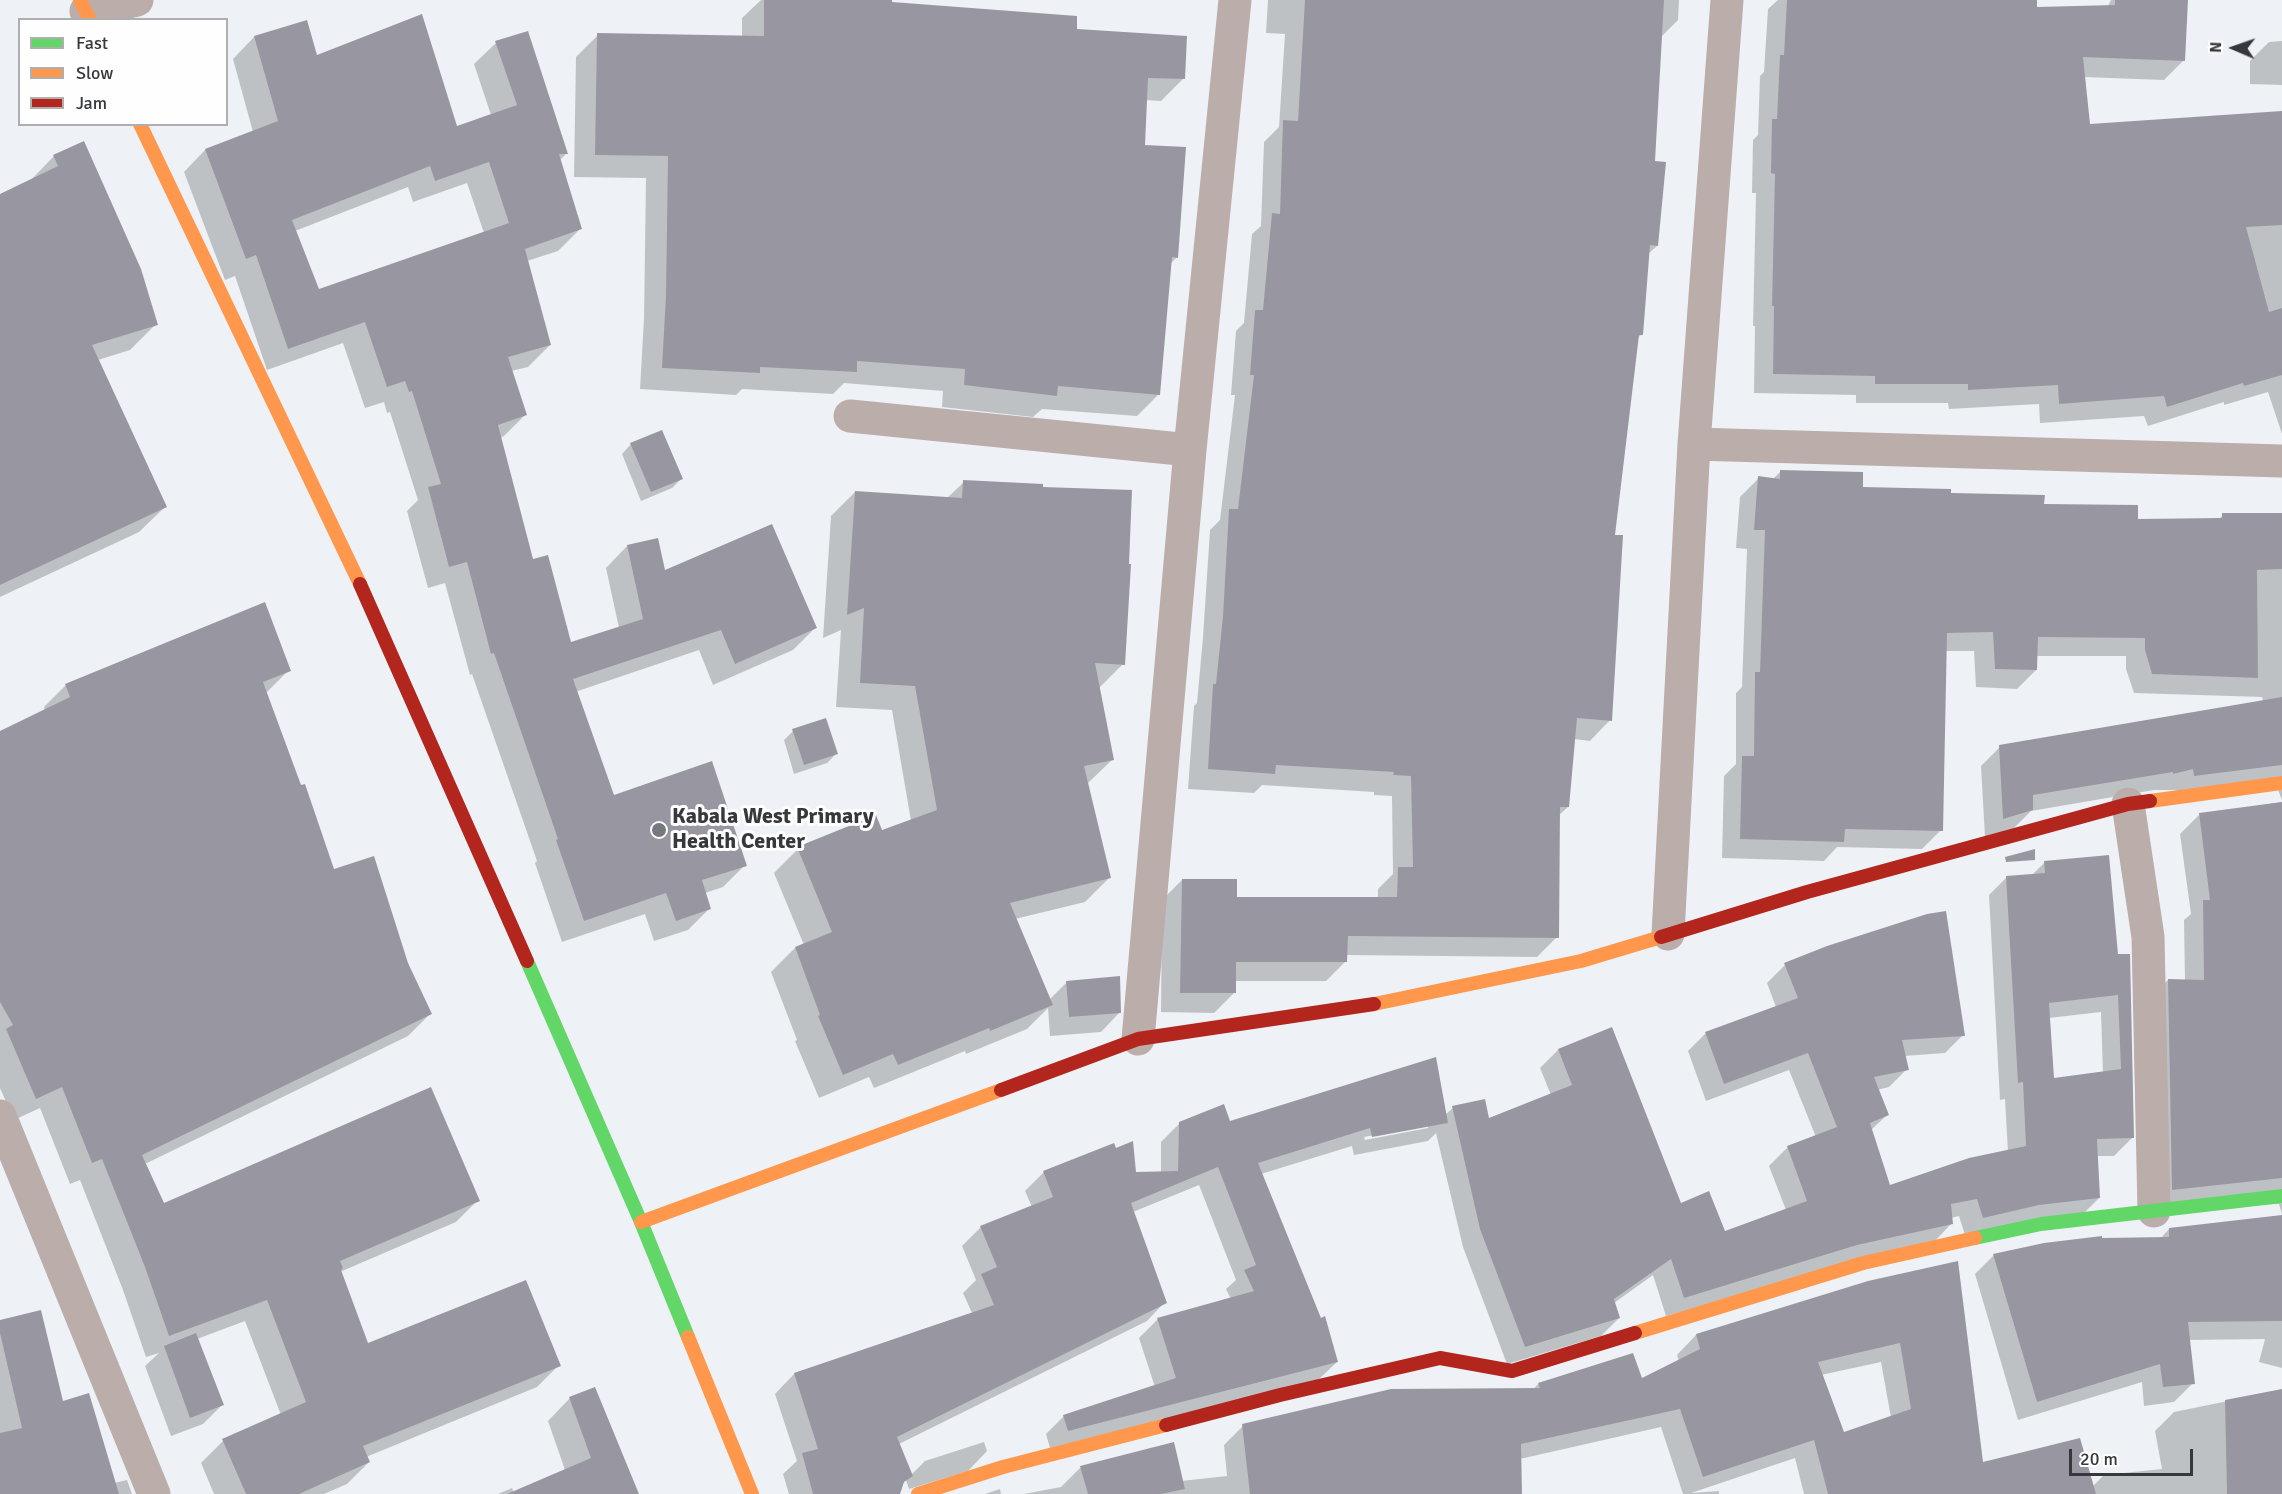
<!DOCTYPE html>
<html>
<head>
<meta charset="utf-8">
<style>
	body { margin:0 }
	#map { position:relative; width:2282px; height:1494px; overflow:hidden; background:#eef2f6; font-family:Signika,sans-serif }
	canvas { display:block }
	.legend { position:absolute; left:18px; top:18px; width:210px; height:108px; box-sizing:border-box; background:#fefefe; border:2px solid #aeafb0; margin:0; padding:8px 10px; list-style:none; font-size:18px; color:#36383b }
	.legend li { display:flex; align-items:center; gap:12px; height:30px }
	.legend b { width:30px; border:2px solid #aeafb0 }
	.north { position:absolute; left:2204px; top:18px; width:60px; height:60px; -webkit-text-stroke:4px #fefefe; paint-order:stroke; rotate:272deg; font-size:16px; font-weight:700; line-height:24px; text-align:center; color:#36383b }
	.north::after { content:''; display:block; margin:auto; width:21px; height:27px; background:#36383b; clip-path:polygon(50% 0,100% 100%,50% 72%,0 100%) }
	.scale { position:absolute; left:2069px; top:1449px; width:124px; height:27px; box-sizing:border-box; border:3px solid #36383b; border-top:0; padding-left:8px; font-size:18px; line-height:21px; white-space:nowrap; color:#36383b; -webkit-text-stroke:4px #fefefe; paint-order:stroke }
</style>
</head>
<body>
<div id="map">
<canvas width="2282" height="1494"></canvas>
<ul class="legend">
<li><b style="height:8px;background:#63d668"></b>Fast</li>
<li><b style="height:8px;background:#ff974d"></b>Slow</li>
<li><b style="height:8px;background:#b3261e"></b>Jam</li>
</ul>
<div class="north">N</div>
<div class="scale">20 m</div>
</div>
<script>
const c = document.querySelector('canvas').getContext('2d');
c.lineJoin = 'round';
function fillPath(path, color) {
  c.fillStyle = color;
  c.fill(path, 'evenodd');
}
function shape(rows) {
  const path = new Path2D();
  for (const r of rows) {
    path.moveTo(r[0], r[1]);
    for (let i = 2; i < r.length; i += 2) path.lineTo(r[i], r[i + 1]);
  }
  return path;
}
function stroke(path, color, width, dash) {
  c.strokeStyle = color;
  c.lineWidth = width;
  c.lineCap = dash ? 'butt' : 'round';
  c.setLineDash(dash || []);
  c.stroke(path);
}
function write(font, color, halo, rows, align = 'center') {
  c.font = font + ' Signika,sans-serif';
  c.lineWidth = 6;
  c.setLineDash([]);
  c.textBaseline = 'middle';
  c.strokeStyle = halo;
  c.fillStyle = color;
  for (const [text, x, y, turn = 0] of rows) {
    c.save();
    c.translate(x, y);
    c.rotate((+turn || 0) * Math.PI / 180);
    c.textAlign = isNaN(turn) ? turn : align;
    if (halo) c.strokeText(text, 0, 0);
    c.fillText(text, 0, 0);
    c.restore();
  }
}
fillPath(shape([
	[761,0,890,0,890,3,1075,30,1184,78,1161,101,1145,100,1143,146,1177,257,1170,264,1159,394,1137,416,1042,409,1033,417,942,407,943,391,844,383,833,394,742,389,736,395,640,389,644,319,646,178,574,177,576,57,598,35,742,37,742,18],
	[1268,0,1679,0,1678,20,1660,38,1653,162,1657,246,1648,254,1641,335,1637,338,1613,536,1610,720,1590,741,1574,739,1568,807,1558,816,1557,937,1537,957,1346,955,1346,961,1326,981,1234,981,1234,993,1214,1013,1161,1012,1162,900,1182,880,1235,899,1378,899,1378,889,1393,874,1392,796,1374,795,1374,792,1262,785,1254,793,1188,789,1194,706,1197,703,1203,637,1210,530,1220,520,1235,395,1231,395,1236,331,1244,323,1252,234,1261,226,1264,142,1279,127,1285,34,1266,33],
	[1778,0,2035,0,2035,8,2108,6,2111,0,2186,0,2183,61,2164,80,2083,77,2089,125,2282,112,2282,434,2268,392,2224,405,2224,402,2148,426,2144,416,2040,423,2039,404,1949,409,1948,403,1856,403,1856,395,1754,393,1755,326,1753,326,1756,193,1752,193,1753,140,1758,135,1760,76,1764,72,1768,9],
	[254,37,316,57,456,128,491,115,474,64,496,43,566,154,560,160,580,229,558,251,527,261,550,345,528,367,511,371,526,414,504,436,500,438,532,561,570,644,619,628,606,568,627,546,664,573,815,628,793,650,713,685,699,650,575,692,613,797,745,865,723,887,705,893,710,908,688,930,654,941,645,914,562,942,535,863,537,861,472,674,470,675,445,583,428,588,407,511,418,500,390,412,387,413,384,402,365,408,343,343,267,370,235,276,225,280,184,172,205,150,253,132,233,59],
	[467,183,484,233,318,290,295,231,408,187,413,202],
	[2282,41,2282,85,2250,84,2250,61,2269,42],
	[54,156,156,324,130,350,98,360,165,507,139,532,0,597,0,196,28,183],
	[631,444,681,479,672,488,641,501,622,454],
	[1781,471,1861,488,1950,494,2043,505,2136,520,2218,520,2223,515,2282,514,2282,800,2278,790,2154,790,2031,811,2013,829,1985,837,1981,766,2000,747,2263,701,2262,697,2134,693,2126,669,2126,656,2036,656,2036,670,2017,689,1976,687,1974,651,1945,651,1941,830,1922,849,1837,847,1824,861,1722,858,1724,776,1736,764,1736,693,1742,687,1747,549,1736,548,1740,497,1759,478,1772,480],
	[964,482,1123,664,1098,689,1113,759,1087,784,1109,878,1085,902,1015,919,1049,1000,1067,982,1120,1012,1101,1032,1050,1036,1048,1008,1027,1029,966,1054,965,1051,874,1088,869,1077,819,1098,795,1041,797,1040,771,972,795,948,804,945,774,873,798,849,882,832,911,821,892,710,836,707,841,630,823,638,831,516,855,492,947,498],
	[289,670,266,693,333,871,406,964,430,1014,408,1036,145,1164,164,1205,478,1200,456,1222,340,1272,367,1345,559,1365,537,1387,366,1457,369,1462,347,1484,324,1494,214,1494,201,1463,223,1441,281,1415,245,1321,197,1339,222,1405,203,1424,171,1436,145,1366,159,1353,146,1357,123,1290,80,1180,70,1184,40,1108,14,1120,0,1088,0,733,45,711,44,707,66,685],
	[793,731,836,754,827,763,794,774,784,740],
	[2282,802,2282,1214,2279,1204,2154,1208,2149,999,2168,980,2185,981,2184,920,2191,914,2180,834,2199,815],
	[2107,856,2132,1138,2114,1156,2097,1156,2099,1198,2081,1216,1965,1235,1959,1216,1951,1218,1952,1223,1934,1242,1666,1316,1653,1275,1614,1303,1619,1318,1601,1336,1507,1364,1463,1247,1436,1133,1428,1141,1354,1155,1352,1146,1261,1174,1337,1362,1318,1380,1050,1448,1046,1434,1064,1416,1155,1387,1139,1338,1158,1319,1231,1299,1226,1289,1236,1280,1199,1185,1133,1212,1165,1302,1147,1321,895,1446,886,1344,917,1331,972,1313,963,1293,976,1280,962,1246,981,1227,1032,1207,1025,1191,1044,1172,1161,1173,1161,1142,1180,1123,1445,1115,1453,1108,1488,1120,1551,1095,1540,1068,1558,1050,1611,1029,1681,1205,1725,1232,1786,1210,1769,1166,1787,1148,1816,1137,1789,1070,1706,1101,1688,1051,1706,1033,1776,1007,1767,983,1785,965,1963,1035,1945,1053,1904,1056,1907,1069,1889,1087,1877,1090,1887,1115,1871,1130,1889,1187,2008,1152,2005,1099,2000,1100,1989,895,2007,877,2032,875,2045,862],
	[2101,1012,2103,1073,2052,1080,2049,1018],
	[1428,1125,1428,1128,1365,1140,1364,1137],
	[2282,1216,2282,1368,2259,1362,2265,1339,2189,1340,2193,1383,2174,1402,2144,1406,2142,1382,2018,1420,1975,1274,1994,1255,2101,1240,2160,1239,2169,1229],
	[1868,1283,1982,1464,2051,1494,1804,1494,1795,1458,1691,1493,1719,1491,1719,1494,1683,1494,1661,1427,1520,1459,1520,1494,1024,1494,1061,1487,1080,1468,1173,1444,1181,1481,1227,1476,1224,1445,1243,1426,1533,1390,1538,1384,1641,1380,1679,1361,1677,1355,1696,1335],
	[1881,1362,1891,1418,1843,1433,1821,1375],
	[0,1321,62,1403,114,1483,127,1480,132,1494,0,1494],
	[831,1363,870,1494,789,1494,783,1474,797,1461,775,1394,794,1374],
	[2282,1390,2282,1494,2085,1494,2104,1475,2162,1469,2155,1431,2174,1412],
	[570,1398,637,1494,498,1494,512,1488,514,1493,565,1470,548,1421],
	[984,1442,987,1451,968,1471,909,1489,906,1480,925,1461],
	[1000,1489,1001,1494,985,1494]
]), '#0003');
fillPath(shape([
	[764,0,892,0,892,2,1077,16,1077,29,1187,36,1185,79,1148,78,1145,145,1186,147,1178,258,1172,257,1160,395,1058,386,1057,396,964,385,965,369,857,361,857,372,760,367,760,373,662,368,666,295,668,156,595,155,597,33,764,36],
	[1305,0,1664,0,1655,161,1666,162,1658,246,1650,245,1643,335,1639,335,1615,535,1623,535,1612,721,1577,718,1569,807,1560,807,1559,938,1348,936,1347,962,1236,962,1236,993,1180,993,1182,879,1237,879,1237,897,1397,897,1398,867,1413,867,1411,776,1393,775,1394,772,1276,765,1275,774,1208,769,1213,684,1216,684,1223,616,1229,509,1238,509,1254,375,1250,375,1255,310,1263,310,1272,213,1280,214,1283,120,1298,121],
	[1787,0,2037,0,2037,7,2115,5,2115,0,2188,0,2185,61,2083,57,2090,124,2282,111,2282,225,2246,227,2269,312,2282,308,2282,375,2244,386,2243,383,2167,407,2164,396,2059,404,2058,385,1968,390,1968,384,1875,384,1875,376,1773,374,1774,306,1772,306,1775,174,1771,173,1772,119,1777,119,1780,55,1784,55],
	[422,14,457,126,517,105,495,41,528,31,568,154,559,154,582,229,525,249,551,345,508,357,527,415,498,425,533,559,548,555,571,642,643,619,627,545,658,538,665,570,772,524,817,628,735,664,721,630,573,679,614,795,712,761,747,866,702,880,711,909,676,921,666,893,584,921,556,840,558,839,494,653,491,654,467,562,449,567,428,487,441,484,412,391,409,392,405,381,387,387,365,322,288,349,256,255,246,259,205,149,278,121,254,36,307,20,317,55],
	[489,162,509,223,319,289,292,220,430,166,435,181],
	[84,141,141,269,158,325,92,345,167,507,0,585,0,194,58,166,53,155],
	[662,430,683,479,651,492,630,443],
	[1780,470,1863,472,1863,487,1951,489,1951,493,2045,495,2044,504,2138,505,2138,519,2222,518,2222,513,2282,513,2282,569,2257,570,2258,678,2152,674,2145,650,2145,638,2038,637,2037,670,1995,669,1993,632,1947,633,1943,831,1845,829,1844,842,1740,839,1742,756,1754,756,1755,672,1760,672,1765,530,1754,530,1758,476,1780,479],
	[963,480,1043,484,1043,487,1132,490,1129,564,1131,564,1125,665,1095,663,1114,760,1084,766,1111,878,1010,903,1053,1005,990,1031,989,1028,898,1065,893,1054,843,1075,818,1016,820,1015,795,947,832,932,797,847,876,815,882,830,937,810,915,686,860,683,864,608,847,615,855,491,962,498],
	[265,602,291,671,263,682,301,785,305,784,334,869,374,856,408,963,432,1014,142,1155,164,1203,431,1087,480,1201,340,1261,343,1268,341,1270,368,1343,526,1280,561,1366,363,1446,370,1462,299,1494,246,1494,222,1439,306,1402,267,1300,169,1336,145,1267,102,1159,92,1163,62,1087,36,1099,6,1029,13,1025,0,1002,0,731,70,697,65,684],
	[2282,697,2282,765,2194,776,2193,769,2173,774,2173,772,2033,795,2033,810,2003,819,1999,745],
	[826,718,838,754,804,765,792,729],
	[2282,802,2282,1178,2172,1190,2168,979,2204,980,2203,900,2210,900,2199,813],
	[2035,849,2035,860,2006,862,2005,857],
	[2109,855,2118,954,2130,954,2134,1138,2097,1139,2100,1198,2039,1205,1983,1218,1977,1199,1951,1204,1953,1224,1857,1245,1684,1298,1671,1259,1614,1299,1620,1318,1525,1347,1480,1229,1452,1106,1485,1099,1489,1118,1572,1085,1558,1049,1612,1027,1681,1203,1709,1191,1725,1231,1807,1201,1787,1146,1837,1127,1808,1053,1724,1084,1705,1032,1798,998,1784,963,1827,946,1927,914,1946,911,1965,1036,1902,1040,1909,1070,1874,1077,1889,1115,1870,1123,1890,1185,1969,1158,2026,1146,2023,1082,2018,1083,2006,876,2045,873,2044,861],
	[2118,995,2121,1069,2054,1078,2049,1003],
	[1120,976,1121,1013,1069,1017,1066,981],
	[1436,1057,1448,1123,1372,1137,1370,1128,1258,1163,1321,1318,1325,1316,1338,1362,1068,1431,1063,1415,1176,1378,1157,1318,1254,1291,1244,1270,1256,1265,1218,1167,1131,1203,1167,1303,897,1437,913,1476,904,1482,900,1494,813,1494,802,1453,818,1449,794,1373,994,1305,981,1274,997,1267,980,1226,1053,1197,1043,1171,1114,1143,1116,1148,1133,1141,1136,1172,1178,1171,1179,1122,1224,1104,1230,1121],
	[2282,1215,2282,1321,2188,1322,2195,1384,2163,1387,2160,1364,2037,1402,1993,1254,2044,1243,2102,1236,2102,1238,2169,1237,2169,1228],
	[1958,1261,1983,1462,2080,1438,2096,1494,1828,1494,1814,1440,1703,1477,1680,1409,1521,1444,1522,1494,1250,1494,1242,1424,1391,1389,1540,1388,1538,1383,1633,1353,1642,1378,1700,1349,1696,1334,1868,1281],
	[1900,1343,1911,1409,1844,1432,1818,1362],
	[41,1310,63,1401,89,1393,119,1494,0,1494,0,1433,22,1428,0,1333,0,1320],
	[196,1333,224,1405,190,1418,164,1346],
	[595,1387,639,1494,507,1494,591,1458,569,1397],
	[2282,1389,2282,1494,2227,1494,2225,1400],
	[1174,1442,1185,1489,1161,1494,1088,1494,1080,1466]
]), '#9897a1');
stroke(shape([
	[86,11,137,0],
	[850,416,1190,450],
	[1694,444,2282,461],
	[2128,804,2148,937,2154,1211],
	[1668,934,1694,444,1727,0],
	[1138,1039,1190,450,1235,0],
	[0,1116,154,1494]
]), '#baadaa', 33);
stroke(shape([
	[527,961,641,1222,688,1337],
	[1975,1238,2041,1224,2282,1196]
]), '#63d668', 14);
stroke(shape([
	[80,0,90,20],
	[140,124,360,584],
	[2150,801,2282,783],
	[1374,1004,1581,961,1661,937],
	[641,1222,1001,1090],
	[1635,1333,1863,1263,1975,1238],
	[688,1337,752,1494],
	[918,1494,1003,1467,1166,1425]
]), '#ff974d', 14);
stroke(shape([
	[360,584,527,961],
	[1661,937,1807,892,2128,804,2150,801],
	[1001,1090,1138,1039,1374,1004],
	[1166,1425,1280,1395,1440,1358,1512,1371,1635,1333]
]), '#b3261e', 14);
for (const [x, y, r, color] of [
	[659,830,8,"#76797c"]
]) {
  const dot = new Path2D();
  dot.arc(x, y, r, 0, 2 * Math.PI);
  c.fillStyle = color;
  c.fill(dot);
  stroke(dot, '#fefefe', 2);
}
write('bold 22px', '#36383b', '#fefefe', [
	["Kabala West Primary",672,817],
	["Health Center",672,842]
], 'left');
</script>
</body>
</html>
